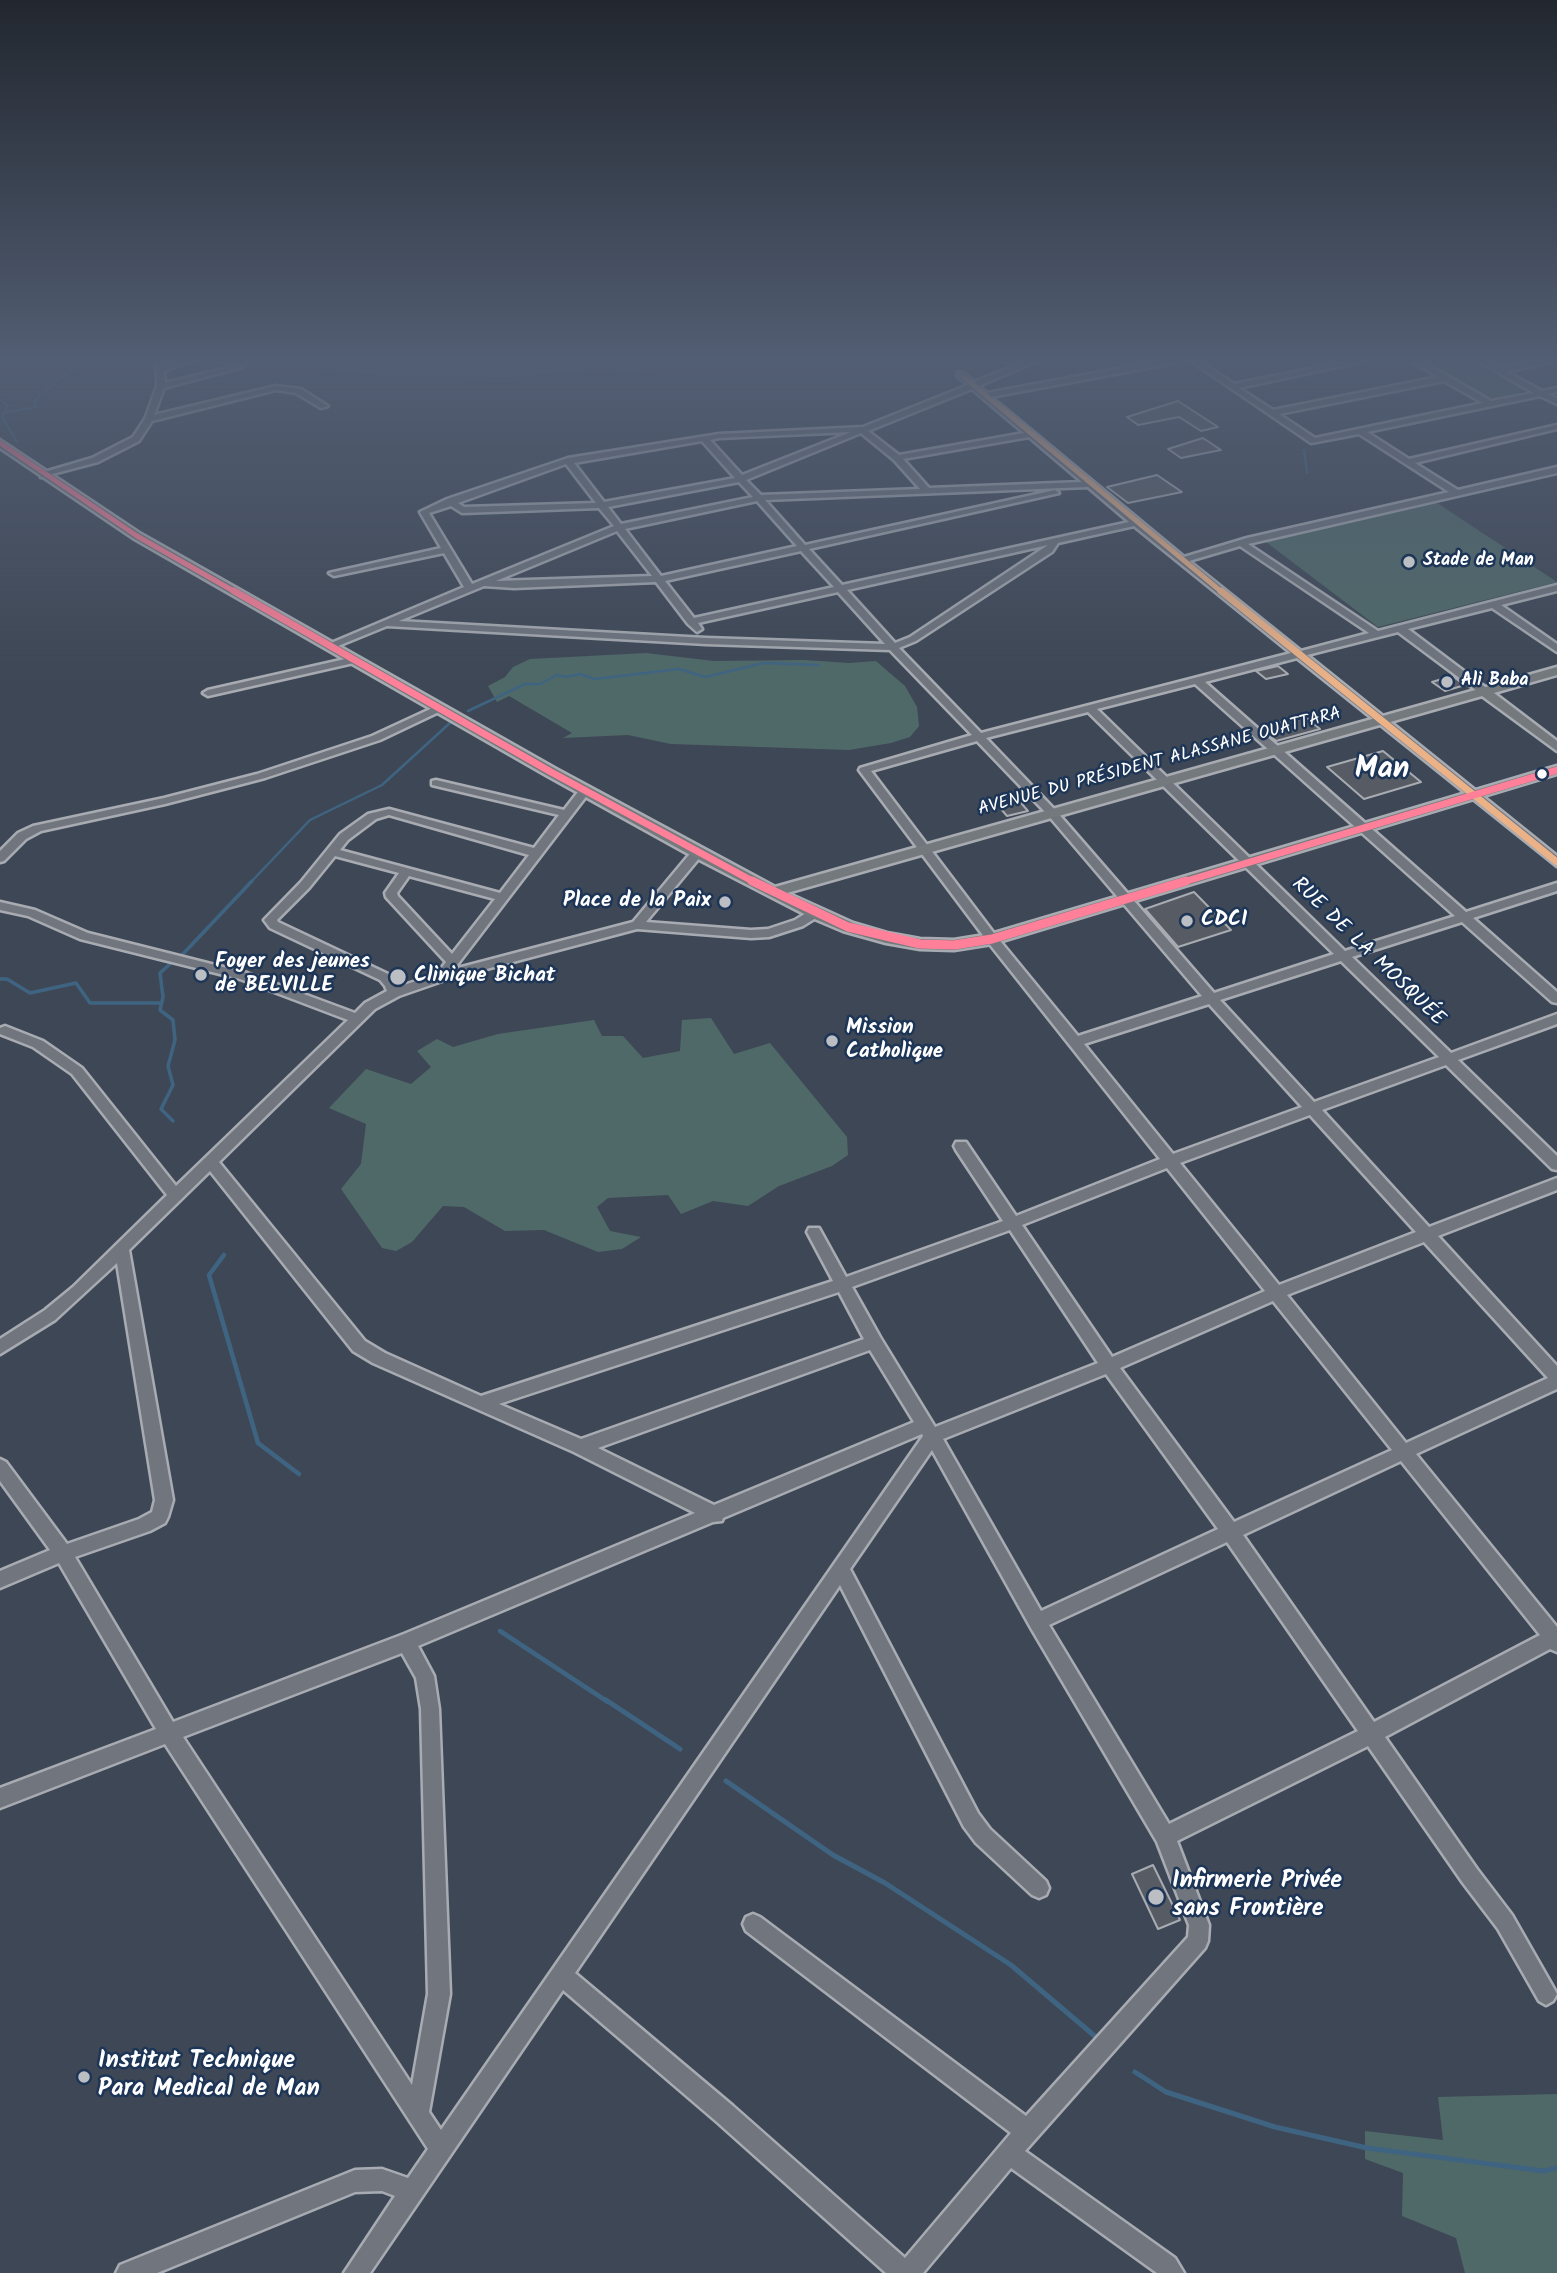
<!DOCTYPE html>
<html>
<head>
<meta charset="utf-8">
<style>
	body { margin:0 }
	canvas { display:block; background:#3e4755 }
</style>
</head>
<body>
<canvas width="1557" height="2273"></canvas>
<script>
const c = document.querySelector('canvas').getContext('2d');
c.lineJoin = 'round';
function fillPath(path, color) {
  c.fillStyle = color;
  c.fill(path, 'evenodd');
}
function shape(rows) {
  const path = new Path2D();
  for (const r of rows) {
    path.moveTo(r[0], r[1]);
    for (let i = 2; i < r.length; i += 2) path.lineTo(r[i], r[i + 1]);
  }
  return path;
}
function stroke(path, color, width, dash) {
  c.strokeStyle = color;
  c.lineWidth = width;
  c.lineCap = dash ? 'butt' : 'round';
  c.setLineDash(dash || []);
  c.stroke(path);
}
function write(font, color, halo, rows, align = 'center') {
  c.font = font + ' Kalam,sans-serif';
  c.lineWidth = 5;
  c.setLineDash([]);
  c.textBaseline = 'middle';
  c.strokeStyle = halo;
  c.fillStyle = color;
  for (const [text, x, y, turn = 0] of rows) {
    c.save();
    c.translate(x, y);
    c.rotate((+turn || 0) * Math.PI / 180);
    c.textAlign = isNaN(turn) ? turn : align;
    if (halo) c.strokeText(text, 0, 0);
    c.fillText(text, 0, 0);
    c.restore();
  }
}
fillPath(shape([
	[303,361,675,361,640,371,592,369,513,377,377,375,326,369],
	[1421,361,1475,361,1529,390,1488,399],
	[1437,503,1557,582,1378,627,1266,542],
	[646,653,714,661,804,660,849,663,876,661,905,686,917,707,919,726,910,737,891,743,849,750,671,744,628,735,563,738,572,733,509,696,497,702,488,686,505,677,513,667,530,659],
	[711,1018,734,1054,770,1043,847,1137,848,1155,832,1166,779,1186,748,1206,713,1201,681,1214,668,1195,608,1198,597,1207,610,1231,641,1237,622,1249,598,1252,544,1230,505,1231,464,1207,443,1206,412,1242,396,1251,382,1248,341,1189,361,1164,366,1124,329,1108,366,1069,411,1084,431,1067,417,1051,437,1039,453,1047,498,1034,594,1020,602,1036,623,1036,643,1058,680,1051,682,1020],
	[1557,2094,1557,2273,1465,2273,1456,2238,1402,2216,1403,2173,1365,2159,1365,2131,1443,2140,1438,2097]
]), '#4f6968');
stroke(shape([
	[1542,390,1557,387],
	[0,400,8,406,5,411],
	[1494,400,1530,392],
	[1318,437,1481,403],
	[17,442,2,417,3,413,36,407,34,402,41,394,83,361],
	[1304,450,1307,473]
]), '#3f6482', 2);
stroke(shape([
	[468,711,525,684,540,684,557,675,566,677,580,674,595,679,679,669,705,677,764,663,818,665],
	[250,883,310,820,382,785,451,722]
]), '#3f6482', 2.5);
stroke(shape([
	[182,955,252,881],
	[170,964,160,973,163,997,160,1010,173,1020,175,1040,168,1066,173,1085,161,1109,173,1121],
	[0,979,7,979,30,993,76,983,90,1003,161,1003]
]), '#3f6482', 3.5);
stroke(shape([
	[224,1255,209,1275,258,1443,299,1474],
	[500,1631,608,1702]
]), '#3f6482', 4.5);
stroke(shape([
	[606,1700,680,1749],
	[726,1781,833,1855,885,1883,1011,1965,1097,2038],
	[1135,2072,1166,2092,1275,2127,1367,2148,1544,2171,1557,2168]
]), '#3f6482', 5);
const building = shape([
	[1178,401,1218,427,1201,431,1179,417,1138,425,1127,417,1178,401],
	[1203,438,1221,450,1181,458,1168,449,1203,438],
	[1157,475,1182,492,1128,503,1107,487,1157,475],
	[1278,666,1288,674,1266,679,1256,671,1278,666],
	[1452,676,1465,685,1445,691,1432,682,1452,676],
	[1304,716,1320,729,1276,741,1261,728,1304,716],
	[1383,751,1421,782,1364,799,1327,767,1383,751],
	[1015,796,1028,811,1007,816,995,802,1015,796],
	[1194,892,1231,930,1178,947,1145,909,1194,892],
	[1153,1865,1180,1920,1158,1929,1132,1874,1153,1865]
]);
fillPath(building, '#575b63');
stroke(building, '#a8acb2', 2);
const minor = shape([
	[156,361,164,361,164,366,179,361,191,361,164,371,165,383,239,365,243,367,164,388,154,415,276,386,301,389,328,406,321,408,296,393,276,390,152,421,139,441,98,462,41,477,41,473,92,458,133,437,145,419,157,386,156,361],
	[1026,361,1037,361,979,386,987,393,1160,361,1172,361,1169,364,991,397,1184,557,1247,538,1449,492,1359,434,1311,443,1191,361,1200,361,1234,384,1349,361,1365,361,1239,388,1273,410,1438,377,1412,361,1421,361,1491,401,1534,393,1479,361,1488,361,1501,368,1537,361,1553,361,1507,372,1542,391,1557,388,1557,392,1548,394,1557,399,1557,404,1540,396,1367,432,1409,459,1557,425,1557,429,1415,463,1458,490,1557,467,1557,473,1248,544,1378,631,1557,585,1557,591,1501,605,1557,644,1557,652,1492,608,1408,629,1489,690,1489,694,1481,694,1398,632,1307,655,1557,856,1557,866,1297,658,1205,682,1466,912,1557,883,1557,891,1473,918,1557,992,1557,1003,1552,1002,1462,922,1352,957,1451,1053,1557,1014,1557,1024,1458,1060,1557,1156,1557,1170,1552,1169,1446,1065,1322,1110,1429,1227,1557,1178,1557,1190,1438,1236,1557,1366,1557,1389,1416,1454,1557,1627,1557,1652,1550,1649,1385,1737,1477,1869,1512,1915,1553,1987,1557,1994,1553,2001,1546,2005,1539,2001,1498,1929,1463,1883,1368,1746,1177,1841,1209,1925,1208,1941,1205,1948,1025,2151,1175,2258,1184,2273,1157,2273,1011,2168,923,2273,886,2273,717,2122,563,1990,370,2273,344,2273,395,2196,382,2191,355,2192,157,2273,116,2273,120,2265,355,2170,382,2169,408,2178,428,2149,165,1744,0,1808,0,1788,156,1729,59,1563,0,1588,0,1571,50,1550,0,1481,0,1459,6,1462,67,1544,139,1519,152,1512,155,1500,117,1263,55,1320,0,1354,0,1339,45,1310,73,1287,167,1195,72,1074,33,1047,0,1034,0,1028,5,1026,43,1041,82,1068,176,1186,348,1020,240,979,80,939,28,916,0,910,0,902,35,910,88,933,247,973,355,1013,365,1003,387,991,385,986,380,980,270,928,264,920,301,882,340,834,368,814,389,809,534,848,559,815,432,785,432,781,436,780,564,810,581,788,585,787,591,790,454,969,633,922,693,850,697,849,703,853,701,856,646,922,751,930,768,929,795,920,811,910,819,910,821,913,819,916,803,926,769,937,751,938,637,929,445,980,399,996,375,1009,219,1162,365,1341,385,1353,481,1396,833,1281,807,1232,809,1228,819,1228,846,1277,1003,1221,956,1150,954,1146,956,1142,966,1142,1016,1216,1160,1159,988,942,859,770,860,768,972,735,890,650,706,644,387,626,333,648,324,646,464,587,444,553,334,576,329,573,441,548,420,512,447,499,568,458,719,434,863,427,968,385,957,376,957,372,963,372,974,382,1026,361],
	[1444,381,1483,403,1315,438,1279,414,1444,381],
	[972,389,1024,433,899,455,868,431,972,389],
	[851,432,742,475,710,440,719,438,851,432],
	[861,433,894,460,920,489,761,495,746,480,861,433],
	[1029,437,1082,482,929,488,903,459,1029,437],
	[702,441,735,478,604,502,574,463,702,441],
	[566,464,596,503,464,507,458,503,566,464],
	[739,482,753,497,621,524,608,507,739,482],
	[1088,487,1129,522,842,585,809,549,1059,493,1055,490,805,545,765,500,1088,487],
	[757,501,797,546,661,576,625,529,757,501],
	[451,506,462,513,599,508,614,526,472,584,429,513,451,506],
	[1134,526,1291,653,981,733,899,648,916,641,1052,552,1058,543,1134,526],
	[617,531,652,576,496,581,617,531],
	[1048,545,910,637,895,643,847,590,1048,545],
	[1240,546,1369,633,1301,651,1189,561,1240,546],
	[801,551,834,587,694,618,665,581,801,551],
	[656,582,688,624,697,632,702,629,698,623,838,592,885,644,706,638,399,621,484,586,514,588,656,582],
	[1195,684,1455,916,1345,951,1097,709,1195,684],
	[1088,712,1334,954,1214,993,1056,811,986,738,1088,712],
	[977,741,1048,815,1202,996,1078,1036,996,936,871,771,977,741],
	[389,815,529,855,500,893,340,850,348,840,376,819,389,815],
	[335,856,399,873,385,893,386,897,446,962,437,974,398,987,388,974,278,922,277,920,309,888,335,856],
	[409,876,495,899,452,954,398,896,397,893,409,876],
	[1341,961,1439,1057,1314,1102,1220,1000,1341,961],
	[1209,1004,1302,1107,1173,1154,1084,1044,1209,1004],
	[1310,1115,1416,1232,1279,1285,1180,1163,1310,1115],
	[1167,1168,1265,1291,1112,1357,1022,1225,1167,1168],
	[210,1171,353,1351,373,1363,574,1452,695,1513,404,1634,173,1722,75,1557,150,1531,165,1523,168,1517,173,1500,129,1250,210,1171],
	[1010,1230,1098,1363,935,1427,880,1337,852,1287,1010,1230],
	[1424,1242,1548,1378,1406,1443,1287,1295,1424,1242],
	[839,1292,864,1339,581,1439,499,1404,839,1292],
	[1273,1301,1392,1450,1234,1522,1120,1368,1273,1301],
	[870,1350,914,1422,714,1505,598,1448,870,1350],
	[1106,1374,1218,1529,1041,1611,943,1439,1106,1374],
	[922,1434,923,1436,441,2130,429,2112,450,1994,439,1709,434,1676,418,1646,713,1522,722,1521,723,1518,922,1434],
	[932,1450,1031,1628,1157,1842,1189,1925,1188,1937,1026,2116,760,1917,753,1914,746,1917,743,1924,746,1931,1011,2133,905,2258,733,2106,575,1973,840,1585,964,1827,976,1843,1032,1895,1039,1898,1046,1895,1049,1888,1046,1881,990,1829,978,1813,850,1569,932,1450],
	[1401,1461,1540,1635,1374,1722,1243,1535,1401,1461],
	[1227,1542,1358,1731,1169,1824,1049,1625,1227,1542],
	[402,1653,416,1678,421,1709,428,1994,412,2085,183,1737,402,1653],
	[354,657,358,658,358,662,208,696,203,693,208,690,354,657],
	[439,705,443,706,443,710,380,740,265,778,165,804,41,831,26,839,4,861,0,862,0,851,18,833,33,826,164,798,257,774,372,736,439,705]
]);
const major = shape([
	[0,440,141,534,556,769,775,887,1557,667,1557,675,1494,693,1557,741,1557,751,1482,696,787,893,853,923,887,933,920,939,954,940,991,934,1557,766,1557,774,992,944,954,950,920,949,886,943,843,931,810,917,692,856,546,775,133,538,0,448,0,440]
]);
stroke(minor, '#a8acb2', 5);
stroke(major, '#a8acb2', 5);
fillPath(minor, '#70757e');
fillPath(major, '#74797d');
stroke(shape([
	[960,374,1223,593]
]), '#ebb288', 5);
stroke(shape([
	[1221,591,1557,862]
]), '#ebb288', 7);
stroke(shape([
	[0,443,137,536,237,593]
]), '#ff8098', 5);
stroke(shape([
	[234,591,551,772,756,883],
	[1180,883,1557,770]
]), '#ff8098', 7);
stroke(shape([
	[752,881,848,927,920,944,954,945,992,939,1186,881]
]), '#ff8098', 9);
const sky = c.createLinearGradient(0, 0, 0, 680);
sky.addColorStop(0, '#22272f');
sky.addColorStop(0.53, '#525e73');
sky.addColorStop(1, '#525e7300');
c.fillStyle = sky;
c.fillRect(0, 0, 1557, 680);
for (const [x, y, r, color] of [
	[1409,562,7,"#bbbfc4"],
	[1447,682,7,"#bbbfc4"],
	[1542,774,6,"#fff"],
	[725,902,7,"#bbbfc4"],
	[1187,921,7,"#bbbfc4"],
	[201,975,7,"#bbbfc4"],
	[398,977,9,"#bbbfc4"],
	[832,1041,7,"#bbbfc4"],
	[1156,1897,9,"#bbbfc4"],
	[84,2077,7,"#bbbfc4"]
]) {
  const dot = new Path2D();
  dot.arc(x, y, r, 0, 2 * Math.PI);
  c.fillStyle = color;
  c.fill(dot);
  stroke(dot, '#1d3557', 2.5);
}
write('bold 18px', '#fff', '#1d3557', [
	["Stade de Man",1423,562],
	["Ali Baba",1461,682]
], 'left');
write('18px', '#fff', '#1d3557', [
	["AVENUE DU PRÉSIDENT ALASSANE OUATTARA",1160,763,-15]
]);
write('bold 21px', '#fff', '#1d3557', [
	["Place de la Paix",711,902,"right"],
	["CDCI",1201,921],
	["Foyer des jeunes",215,963],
	["de BELVILLE",215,987],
	["Clinique Bichat",414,977],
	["Mission",846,1029],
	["Catholique",846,1053]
], 'left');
write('21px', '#fff', '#1d3557', [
	["RUE DE LA MOSQUÉE",1367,953,44]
]);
write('bold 24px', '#fff', '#1d3557', [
	["Infirmerie Privée",1172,1883],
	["sans Frontière",1172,1911],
	["Institut Technique",98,2063],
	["Para Medical de Man",98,2091]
], 'left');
write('bold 30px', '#fff', '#1d3557', [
	["Man",1382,772]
]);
</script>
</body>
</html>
